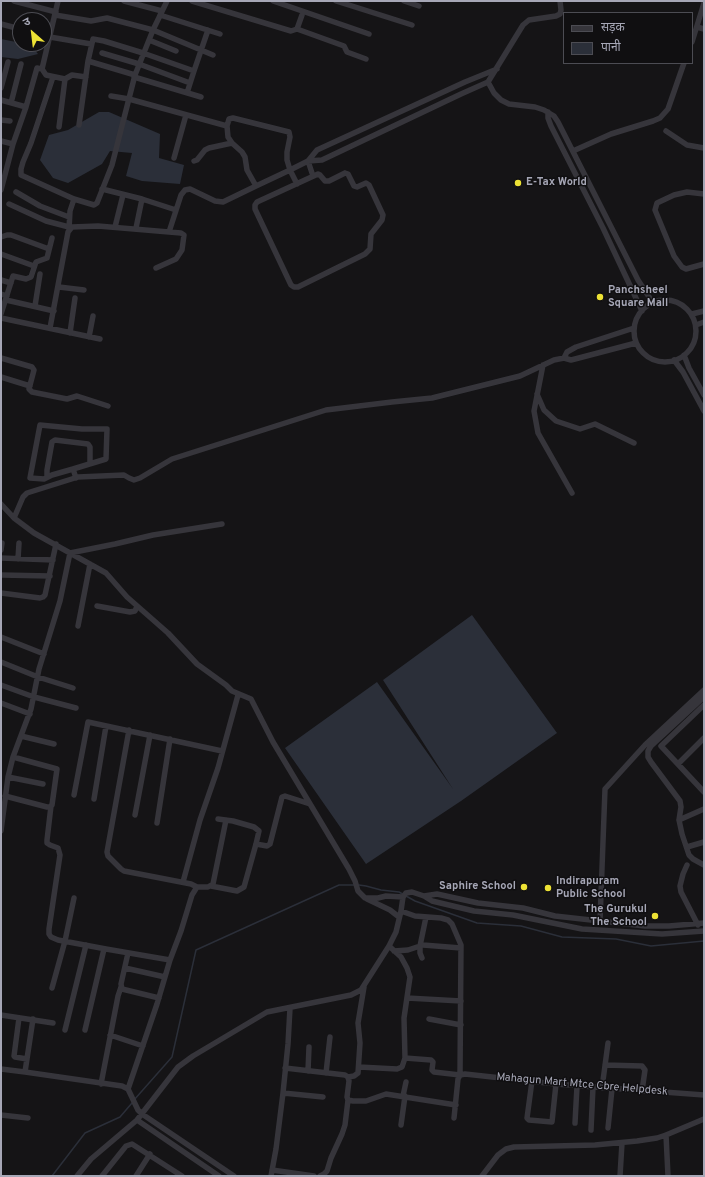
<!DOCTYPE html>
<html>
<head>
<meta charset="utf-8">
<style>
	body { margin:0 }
	#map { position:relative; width:705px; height:1177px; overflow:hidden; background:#151416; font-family:Overpass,"Noto Sans Devanagari",sans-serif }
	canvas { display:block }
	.frame { position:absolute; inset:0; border:2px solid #a6a7b6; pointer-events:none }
	.legend { position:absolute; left:563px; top:12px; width:130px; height:52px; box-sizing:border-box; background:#100f11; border:1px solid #4c4c53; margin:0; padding:5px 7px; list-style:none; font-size:12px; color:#a6a7b6 }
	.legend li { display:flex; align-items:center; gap:8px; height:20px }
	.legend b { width:20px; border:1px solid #4c4c53 }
	.north { position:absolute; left:12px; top:12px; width:40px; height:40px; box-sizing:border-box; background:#100f11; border:1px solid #4c4c53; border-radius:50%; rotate:332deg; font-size:11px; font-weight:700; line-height:16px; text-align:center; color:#a6a7b6 }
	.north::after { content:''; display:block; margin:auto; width:14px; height:18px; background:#ede235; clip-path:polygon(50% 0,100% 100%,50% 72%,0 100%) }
</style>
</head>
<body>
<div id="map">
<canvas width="705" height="1177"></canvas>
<div class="frame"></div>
<ul class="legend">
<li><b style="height:5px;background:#36353b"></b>सड़क</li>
<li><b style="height:11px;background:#2b2f39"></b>पानी</li>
</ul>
<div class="north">उ</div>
</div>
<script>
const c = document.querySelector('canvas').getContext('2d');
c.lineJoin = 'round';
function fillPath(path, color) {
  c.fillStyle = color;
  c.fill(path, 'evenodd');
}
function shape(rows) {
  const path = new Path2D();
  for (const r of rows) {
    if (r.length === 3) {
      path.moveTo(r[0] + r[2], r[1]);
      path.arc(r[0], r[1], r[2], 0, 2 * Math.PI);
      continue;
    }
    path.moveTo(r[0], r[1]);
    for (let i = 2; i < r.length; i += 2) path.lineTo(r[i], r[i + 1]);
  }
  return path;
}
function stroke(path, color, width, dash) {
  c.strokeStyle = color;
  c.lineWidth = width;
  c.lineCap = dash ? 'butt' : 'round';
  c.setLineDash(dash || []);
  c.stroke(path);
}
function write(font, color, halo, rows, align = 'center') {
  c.font = font + ' Overpass,sans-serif';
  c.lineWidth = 3;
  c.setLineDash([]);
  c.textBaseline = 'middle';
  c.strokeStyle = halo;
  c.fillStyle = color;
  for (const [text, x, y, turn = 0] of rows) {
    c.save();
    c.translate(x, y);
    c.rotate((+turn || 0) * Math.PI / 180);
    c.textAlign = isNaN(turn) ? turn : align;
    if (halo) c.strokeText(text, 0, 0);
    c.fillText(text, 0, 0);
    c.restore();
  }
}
fillPath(shape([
	[1,39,31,45,38,54,18,59,1,57],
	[99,112,109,112,160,134,159,158,184,165,180,184,142,181,126,176,132,153,110,151,102,164,68,183,53,178,40,160,49,135,68,130],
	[472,615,557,733,461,801,366,864,285,748,377,682,453,789,383,680]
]), '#2b2f39');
stroke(shape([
	[359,885,366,886,381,890,399,892,415,901,477,923,521,926,562,937,616,939,651,946,704,941],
	[134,1100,172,1057,196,950,339,885,355,885],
	[52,1176,85,1133,120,1117,132,1103]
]), '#2b2f39', 1.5);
stroke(shape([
	[14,1,56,12],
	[58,1,42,69,46,75,65,79],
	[124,1,162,11],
	[192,1,291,31,297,29,302,15],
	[273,1,369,34],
	[336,1,412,25],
	[404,1,419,6],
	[55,15,91,21,107,18,153,30,213,55],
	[160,15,220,34],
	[1,24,20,29],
	[697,27,704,29],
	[297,29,344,46,347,52,366,59],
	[44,36,91,44],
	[149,40,176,51],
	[692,42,704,3],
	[102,53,139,64,190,83],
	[88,61,135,75],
	[53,77,31,143,23,162,21,169,21,175,74,199,94,205,97,203,112,165,135,75,153,30,167,1],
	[134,77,201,97],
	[488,82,494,93,501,100,509,104,535,107,544,110,554,116,558,122,638,280,653,303],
	[1,88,8,62],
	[187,93,194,71,208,30],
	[111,96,129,99,227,126],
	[1,100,26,107],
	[11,103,21,64],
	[548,112,548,118,551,126,603,228,642,311],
	[1,120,10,121],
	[79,125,88,61,93,39,104,41,143,53,194,71],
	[59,127,65,79,72,75,86,77],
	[666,131,687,145,704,148],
	[1,141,13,144],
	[573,151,611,134,653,121,660,118,668,109,684,63],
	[174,158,186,115],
	[194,161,197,160,205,150,209,148,232,143],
	[308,161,317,150,465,82,497,69],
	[308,161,313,176],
	[345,173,348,174,354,186,357,187,366,183,369,185,383,215,382,220,371,234,370,249,365,254,298,287,294,287,291,285,255,209,255,205,257,202,318,174,320,175,325,181,329,181,345,173],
	[297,184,290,170,287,160,287,152,290,137,289,132,233,118,229,119,227,126,228,137,232,143,242,152,245,157,247,170,256,186,290,170,308,161,322,160,461,94,488,82,523,25,529,20,556,16,560,14,561,10,560,1],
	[102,189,142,199,176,210],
	[1,190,13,144,26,107,37,68,42,69],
	[16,192,40,206,69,217],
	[704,194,687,192,674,195,657,203,655,210,674,256,682,267,686,269,704,264],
	[9,204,46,221,69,227],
	[115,227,123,195],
	[136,228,142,199],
	[69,229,70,211,74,199],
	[1,237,7,235,11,235,49,249],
	[1,254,34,266],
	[156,268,176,259,182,250,184,235,181,233,169,232],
	[1,280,11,283],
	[59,287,84,290],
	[1,294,7,296],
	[6,300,54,311],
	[665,331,31],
	[35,306,40,274],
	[1,314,13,276,26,279,31,277,36,262,47,258,52,238],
	[692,314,704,311],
	[1,318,100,339],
	[696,325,704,322],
	[50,328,68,232,72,227,98,226,169,232,181,195,185,190,190,189,215,201,223,202,256,186],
	[70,333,75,298],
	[89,337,93,316],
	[684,355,689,368,704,395],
	[1,358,32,367,34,370,29,389,32,392,67,399,77,396,108,406],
	[564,358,567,352,576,347,634,328],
	[674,360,683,372,704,411],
	[543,365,534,411,538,433,572,493],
	[1,377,30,386],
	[537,394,544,410,556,421,580,429,595,424,634,443],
	[73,469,106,459,107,429,82,429,40,425,30,478,44,479,52,475,73,469,76,478],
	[47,477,47,470,52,442,55,440,88,444,90,447,90,464],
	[1,504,14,518,34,533,106,573,127,597,168,633,197,664,226,685,232,691,251,699,273,742,349,869,355,881,358,891,365,898,378,898,386,896,403,897],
	[14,518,23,497,27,493,78,477,124,475,129,478,134,480,140,478,172,459,326,410,392,402,432,398,520,376,554,360,564,358,571,360,575,359,636,343],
	[1,550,2,543],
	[1,558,53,560],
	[18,559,19,543],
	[1,575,50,576],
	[1,593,40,598,43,597,45,595,56,544],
	[97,606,130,612,135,611,137,606],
	[78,626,90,564],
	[1,637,44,654],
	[1,662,38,677,73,688],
	[1,685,34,697,76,708],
	[704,697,651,746,648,751,648,757,651,762,680,801,681,807,679,820,682,834,689,855,693,859,704,865],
	[1,703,30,714],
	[704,705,661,746,704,792],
	[129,730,107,852,108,856,121,869,124,871,191,884,197,887],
	[21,736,54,744],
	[678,764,704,738],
	[8,777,43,784],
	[74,795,88,722,222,751],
	[5,796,47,807,50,807,52,805,57,769,13,757],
	[94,799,106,726],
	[51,806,47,840,47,843,50,845,58,848,60,855,49,929,49,934,51,937,58,940,106,949,170,960],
	[135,815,150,735],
	[226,820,213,884,208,887,197,887,192,895,181,931,170,960,157,1004,128,1089,138,1110,142,1114,234,1176],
	[679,820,704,809],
	[157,823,170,739],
	[1,831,8,777,13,757,31,709,39,669,60,601,70,553,115,544,153,535,222,524],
	[256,844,267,846,270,844,282,797,285,796,310,804],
	[687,847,704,842],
	[687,865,683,874,680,886,681,892,698,925],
	[183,882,200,820,218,768,238,695],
	[211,886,237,891,244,887,256,844,259,831,254,827,233,821,218,819],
	[424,896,437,894,478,903,523,908,555,916,645,926,669,926,704,923],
	[367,899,390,910,399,917],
	[401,911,415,916,441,918,448,920,452,924,461,945,460,1075,458,1079,454,1118],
	[600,921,605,789,645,745,704,690],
	[423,945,461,948],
	[420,946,426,917],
	[394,951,408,950,420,946,420,953,422,958],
	[128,953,121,984,122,989,159,998],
	[125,968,165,977],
	[52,988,65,941,74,898],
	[407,998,461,1001],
	[1,1015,53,1023],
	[19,1018,14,1056,15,1057,27,1059],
	[429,1019,461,1025],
	[65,1030,86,945],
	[85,1030,104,949],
	[110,1035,143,1046],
	[405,1058,431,1060,433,1062,432,1070,434,1072,460,1075,465,1074,556,1084,704,1095],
	[605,1065,642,1066,645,1070,642,1091],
	[359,1067,397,1069,402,1067,405,1058,404,1018,410,977,407,968,401,957,389,946],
	[285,1068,345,1075,348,1077,349,1081,347,1097,348,1100,353,1101,366,1101,386,1094,456,1105],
	[1,1069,25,1072,122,1086,128,1089],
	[308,1071,309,1047],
	[25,1072,33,1019],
	[326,1073,330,1037],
	[348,1077,354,1076,358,1073,360,1043,358,1023,364,987],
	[532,1081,527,1118,529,1120,552,1122,556,1084],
	[101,1084,118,996,121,987],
	[602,1088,608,1043],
	[283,1093,323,1097],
	[403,1096,406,1082],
	[1,1115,28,1118],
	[137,1120,219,1176],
	[575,1123,577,1086],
	[401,1125,405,1096],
	[608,1128,612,1089],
	[591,1130,593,1087],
	[666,1135,668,1176],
	[272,1170,314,1176],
	[77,1176,91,1159,137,1120,178,1067,193,1056,267,1012,351,995,361,990,389,946,396,932,401,911,403,897,406,893,412,892,424,896,432,901,474,911,513,915,582,929,662,934,704,931],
	[102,1176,126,1146,132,1144,182,1176],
	[136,1176,150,1154],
	[271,1176,276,1149,283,1093,288,1044,290,1008],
	[320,1176,324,1174,327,1171,331,1158,342,1134,345,1125,348,1100],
	[482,1176,498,1155,506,1149,514,1147,595,1145,637,1141,657,1138,666,1135,704,1119],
	[620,1176,622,1143]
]), '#36353b', 5.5);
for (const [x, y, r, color] of [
	[518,183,4,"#ede235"],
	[600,297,4,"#ede235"],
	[524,887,4,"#ede235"],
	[548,888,4,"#ede235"],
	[655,916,4,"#ede235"]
]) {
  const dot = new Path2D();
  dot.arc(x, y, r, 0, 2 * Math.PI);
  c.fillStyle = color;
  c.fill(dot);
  stroke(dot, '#100f11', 1.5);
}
write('bold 11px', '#a6a7b6', '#100f11', [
	["E-Tax World",526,183],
	["Panchsheel",608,291],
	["Square Mall",608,304],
	["Indirapuram",556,882],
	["Public School",556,895],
	["Saphire School",516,887,"right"],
	["The Gurukul",647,910,"right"],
	["The School",647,923,"right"]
], 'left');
write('11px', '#a6a7b6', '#100f11', [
	["Mahagun Mart Mtce Cbre Helpdesk",582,1085,5]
]);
</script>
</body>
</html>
